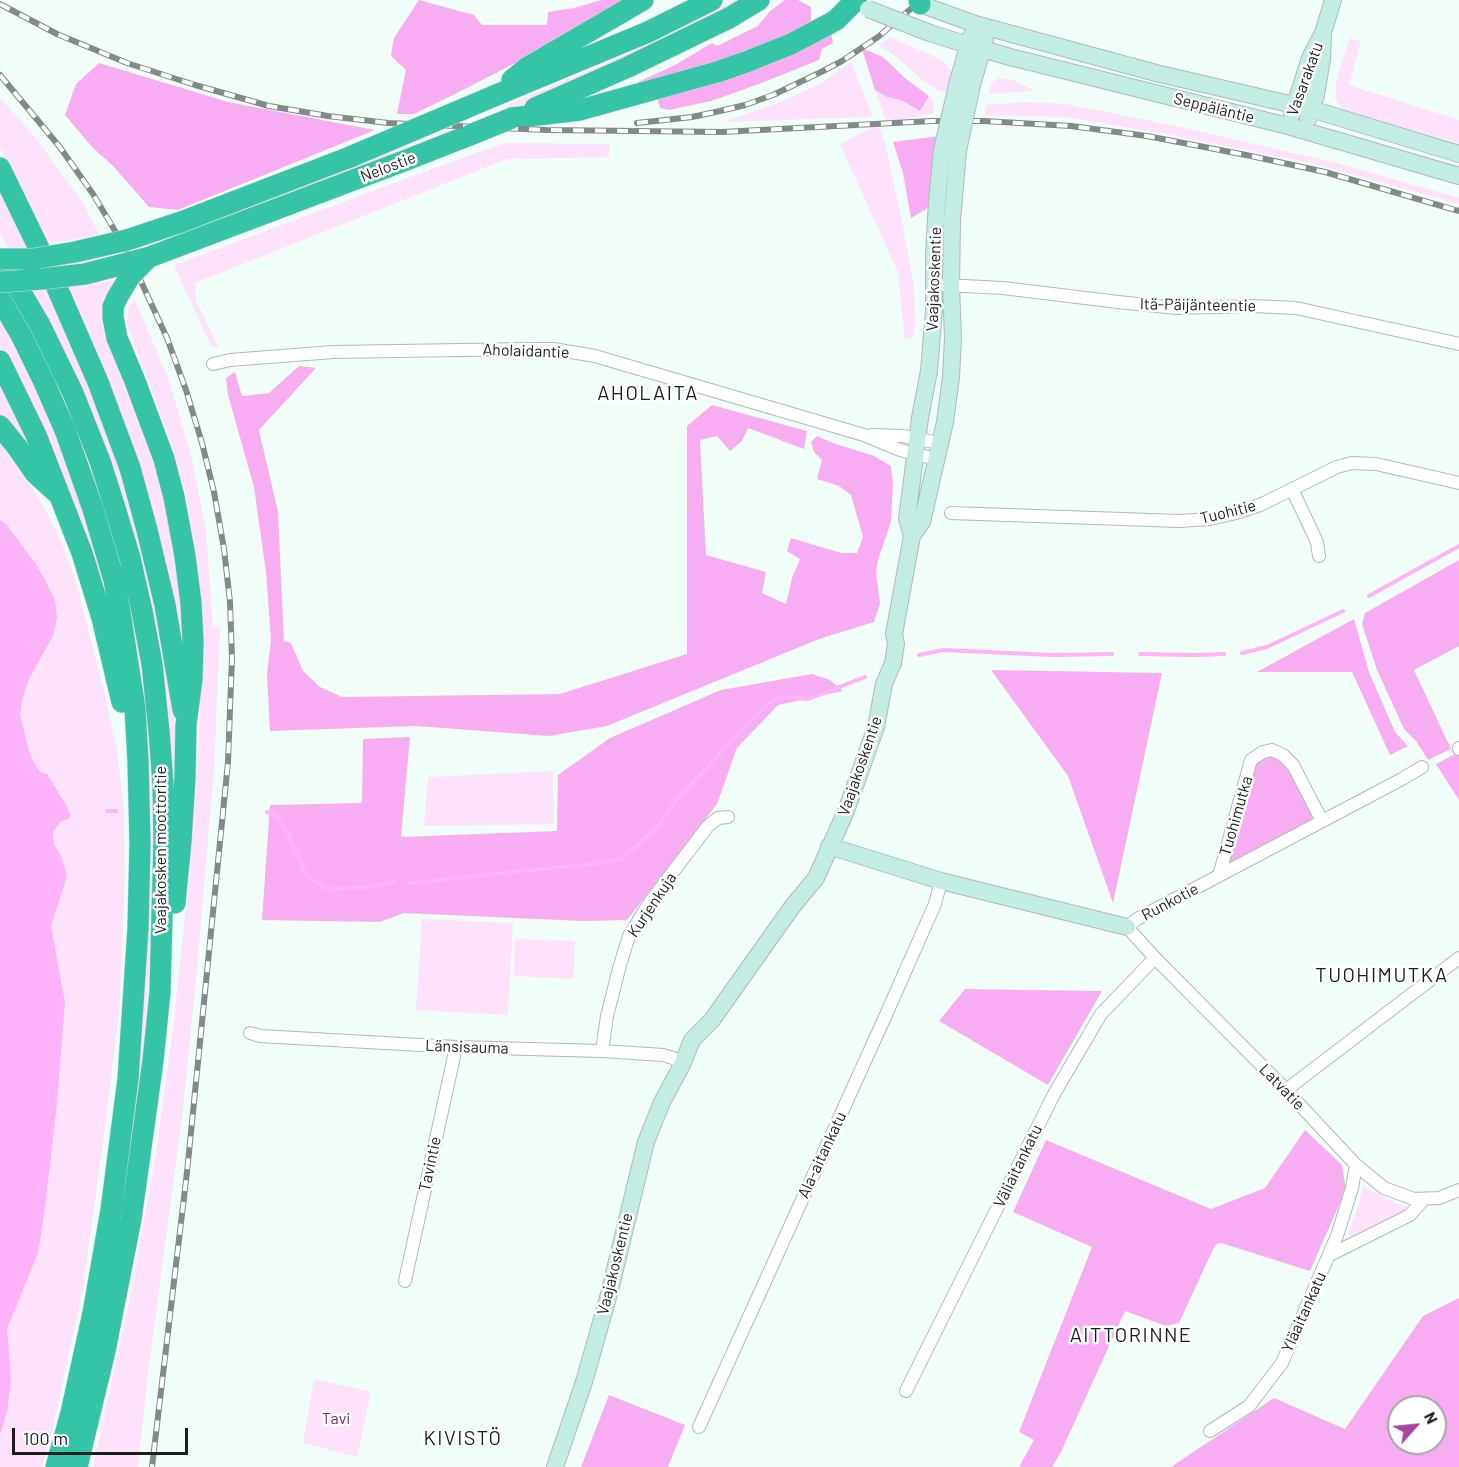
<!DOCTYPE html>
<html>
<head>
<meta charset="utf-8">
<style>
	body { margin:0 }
	#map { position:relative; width:1459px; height:1467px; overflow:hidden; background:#f1fdf9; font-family:Barlow,sans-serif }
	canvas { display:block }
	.north { position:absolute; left:1387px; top:1395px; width:60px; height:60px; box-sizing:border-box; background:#fff; border:2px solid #a3a5a4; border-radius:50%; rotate:63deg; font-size:16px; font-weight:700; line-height:24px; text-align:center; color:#1a1e1c }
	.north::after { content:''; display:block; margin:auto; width:21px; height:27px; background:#a942a5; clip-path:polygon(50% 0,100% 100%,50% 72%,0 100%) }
	.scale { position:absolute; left:12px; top:1428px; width:176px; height:27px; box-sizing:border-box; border:3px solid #1a1e1c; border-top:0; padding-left:8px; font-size:18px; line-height:21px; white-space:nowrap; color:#1a1e1c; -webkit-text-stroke:4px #fff; paint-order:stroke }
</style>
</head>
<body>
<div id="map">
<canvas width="1459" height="1467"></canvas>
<div class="north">N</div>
<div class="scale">100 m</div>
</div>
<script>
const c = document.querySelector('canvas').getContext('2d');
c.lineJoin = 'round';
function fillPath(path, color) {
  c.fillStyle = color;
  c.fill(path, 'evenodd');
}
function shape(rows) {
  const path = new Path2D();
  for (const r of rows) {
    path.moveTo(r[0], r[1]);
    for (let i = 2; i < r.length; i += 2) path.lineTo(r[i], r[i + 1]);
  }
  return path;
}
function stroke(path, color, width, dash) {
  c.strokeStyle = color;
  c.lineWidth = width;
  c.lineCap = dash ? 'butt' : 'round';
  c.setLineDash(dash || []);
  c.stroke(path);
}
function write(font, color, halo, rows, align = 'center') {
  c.font = font + ' Barlow,sans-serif';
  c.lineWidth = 5;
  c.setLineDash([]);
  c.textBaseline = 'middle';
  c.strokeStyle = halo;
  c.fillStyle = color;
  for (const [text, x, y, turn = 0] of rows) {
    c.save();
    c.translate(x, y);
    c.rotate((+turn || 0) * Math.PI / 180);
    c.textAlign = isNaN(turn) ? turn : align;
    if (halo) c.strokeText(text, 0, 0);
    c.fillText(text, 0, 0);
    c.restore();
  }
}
fillPath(shape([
	[735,0,745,0,576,82,508,110,506,106,622,56],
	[890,37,940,59,946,64,952,73,947,93,935,89,925,82,889,51,879,46],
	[1350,38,1361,41,1349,85,1459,120,1459,143,1345,111,1340,107,1335,98,1337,78],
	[851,62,873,117,723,122,778,103,821,83],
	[999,78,1012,80,1035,91,989,94,991,83],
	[875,90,887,97,903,101,920,111,929,96,934,103,933,113,887,123],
	[0,98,32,133,83,203,100,236,47,243,0,149],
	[1028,102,1065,104,1092,109,1180,127,1333,162,1459,198,1459,204,1312,163,1165,134,1066,117,985,115,987,105],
	[879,124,885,144,901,216,914,287,915,329,912,338,905,339,898,272,840,144],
	[505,143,610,144,609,157,507,159,195,283,196,301,219,348,211,346,174,265,418,174],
	[397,150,398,155,195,234,191,228],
	[0,183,92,385,142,531,173,695,177,754,177,840,170,734,166,697,158,637,139,556,125,506,106,448,49,321,0,234],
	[118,280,111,294,167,495,187,635,181,663,63,288,87,283],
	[13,295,65,397,89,458,121,559,145,676,154,784,153,908,149,908,151,841,149,784,147,739,140,676,9,296],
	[134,298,169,380,192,459,206,530,213,627,220,627,214,770,196,979,182,1118,148,1373,138,1467,93,1467,131,1292,155,1159,173,1029,188,888,198,758,202,644,197,569,186,494,165,428,127,324,128,308],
	[0,318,34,386,55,432,85,514,104,583,111,615,15,378,0,348],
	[0,375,42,468,0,418],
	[0,443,38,497,57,532,69,561,78,589,103,687,117,750,124,811,125,880,119,1014,105,1128,83,1289,52,1432,42,1467,0,1467,0,928,61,855,54,844,53,832,60,822,52,811,0,711],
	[553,771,554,824,424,826,428,777],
	[422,919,513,923,508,1015,416,1010],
	[148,932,152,932,141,1080,121,1221,92,1352],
	[515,939,575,941,573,979,514,976],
	[1363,1186,1397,1204,1407,1206,1409,1209,1355,1238,1350,1236,1349,1231,1359,1204],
	[314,1379,371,1392,357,1457,303,1443]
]), '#fee1fb');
fillPath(shape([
	[419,0,474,15,482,25,547,25,548,12,574,8,601,0,625,0,568,36,453,95,414,114,397,114,406,70,391,56,392,48,394,38],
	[785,0,798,0,811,7,811,25,716,63,641,85,638,82,675,65,712,43,717,46,758,26,770,11],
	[831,33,833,43,822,49,819,60,759,84,711,101,669,110,660,108,657,97],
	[862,49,869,51,883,57,906,79,929,96,920,111,903,101,887,97,875,90],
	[99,63,228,102,375,130,178,210,149,207,113,166,92,147,65,115,76,84],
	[939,136,930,207,911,218,903,173,893,142],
	[299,366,316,368,259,430,278,512,284,641,291,643,303,671,320,687,342,697,560,694,687,654,687,426,712,405,807,431,804,449,748,428,742,441,730,451,717,436,700,440,706,555,766,572,762,593,786,604,792,578,800,559,787,551,791,538,841,553,857,553,863,537,851,495,839,486,817,479,822,460,814,452,811,442,817,436,833,443,874,456,891,466,893,484,891,522,878,560,876,573,880,603,874,622,819,639,607,726,549,736,416,726,270,731,267,674,271,640,266,572,254,487,228,395,226,378,235,372,242,396,269,393],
	[1459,560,1459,646,1414,670,1451,749,1428,760,1416,741,1404,729,1377,670,1362,624,1365,613],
	[1354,619,1369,672,1395,732,1408,746,1390,755,1352,672,1257,672],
	[991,670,1162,673,1113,903,1068,776],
	[812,674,830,680,843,691,778,705,737,748,717,804,627,920,583,921,404,913,380,922,262,920,270,805,362,803,363,739,410,737,401,837,557,831,558,775,610,738,721,690],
	[1459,752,1459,800,1436,764],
	[1272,756,1281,761,1293,778,1313,816,1310,822,1237,862,1230,861,1228,856,1257,763,1262,759],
	[965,989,1102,991,1048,1085,939,1021],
	[1305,1130,1342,1165,1346,1189,1310,1271,1221,1243,1215,1245,1179,1323,1166,1326,1125,1311,1061,1452,1052,1467,1019,1467,1034,1440,1019,1432,1092,1247,1013,1212,1046,1140,1211,1209,1265,1188],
	[1459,1298,1459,1467,1171,1467,1274,1398,1345,1429,1423,1316],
	[1399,1407,1435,1407,1435,1443,1399,1443],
	[609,1395,685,1425,668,1467,581,1467]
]), '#f8adf3');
fillPath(shape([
	[0,520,6,524,35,563,45,580,55,600,57,618,53,636,29,679,23,696,20,715,30,755,40,772,47,774,66,805,70,814,70,818,60,822,53,832,54,844,61,856,67,876,51,926,65,1002,57,1103,45,1208,38,1253,7,1329,11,1379,7,1412,0,1435]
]), '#feb2f8');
stroke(shape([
	[1369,596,1459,546],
	[1242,653,1267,647,1343,611],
	[1140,654,1195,655,1224,654],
	[919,655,943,650,1052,655,1112,654],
	[107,811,116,811],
	[267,812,272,813,278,818,286,830,306,874,325,889,372,887,395,881],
	[410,883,609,862,623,858,656,828,679,797,763,708,775,699,783,697,808,699,865,677]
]), '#feb2f8', 4);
const street = shape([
	[944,285,1003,288,1118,302,1176,308,1253,306,1296,308,1459,344],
	[213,364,230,360,333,352,525,349,553,349,595,356,864,435,900,450,936,459],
	[871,435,903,436,939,443],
	[1292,489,1317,542,1319,556],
	[951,513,1179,521,1210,519,1236,513,1260,505,1337,467,1352,463,1376,464,1459,483],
	[1459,749,1459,748],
	[1422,767,1402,779,1137,919,1127,927,1155,958,1286,1090,1356,1165,1384,1188,1414,1199,1439,1198,1459,1190],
	[1219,876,1251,760,1263,752,1272,750,1283,755,1293,765,1322,821],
	[250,1033,260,1036,456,1047,602,1051,663,1055,673,1058,682,1065],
	[602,1051,607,1016,620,965,629,936,650,902,708,826,718,818,728,817],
	[1286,1090,1459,958],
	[1328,1256,1410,1215,1424,1199],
	[405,1281,456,1047],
	[906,1391,1054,1094,1101,1014,1155,958],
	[699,1427,885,1017,935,904,941,881],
	[1210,1431,1249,1406,1282,1363,1337,1236,1352,1188,1356,1165]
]);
const secondary = shape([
	[920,4,975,24,1156,73,1311,109,1459,154],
	[930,33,968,45,1010,57,1288,126,1459,176],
	[958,81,971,36],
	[972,85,985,40],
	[1292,114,1310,58,1323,33,1333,0],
	[1308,119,1316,95,1322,59,1323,38],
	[912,536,907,519,920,418,929,371,934,310,934,255,937,201,942,150],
	[829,846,941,881,1127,927],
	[555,1467,584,1382,609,1294,646,1142,662,1102,682,1065,692,1040,712,1020,792,907,816,878,846,811,876,727,884,684,893,663,896,644,894,634,912,536,922,522,945,422,951,377,953,338,951,285,952,221,958,151]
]);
const highway = shape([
	[512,80,528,67,643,0],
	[494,96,648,32,712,0],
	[535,108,628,67,729,18,759,0],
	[512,118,580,110,717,72,746,62,791,44,829,24,836,20,856,0],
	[0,168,48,267,98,382,130,468,147,530,165,605,183,710],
	[181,222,350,157],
	[147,258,409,159,470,135],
	[6,267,40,325,73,393,100,461,115,508,130,558,142,611,152,664,159,731,163,784,164,840,160,992,153,1061,131,1219,105,1351,77,1467],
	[0,299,21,335,44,382,65,430,93,509,114,580,120,612,135,709,138,761,140,843,138,928,128,1079,111,1210,93,1313,71,1413,56,1467],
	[117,338,135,381,164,459,174,497,185,556,191,603,193,641,192,679,186,725,185,777,181,841,175,903],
	[0,361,36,435,82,553,102,618,122,702],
	[0,426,17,447,35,473,57,493]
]);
stroke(street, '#afbbb7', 14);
stroke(secondary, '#afbbb7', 18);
stroke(highway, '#d6d6d6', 22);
stroke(street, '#fff', 12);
stroke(secondary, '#c2ede4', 16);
stroke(highway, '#35c4a5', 21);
const rail = shape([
	[0,4,57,34,127,63,195,85,269,106,328,116,388,123,547,130,722,132,932,121,984,121,1071,126,1147,136,1251,156,1325,172,1459,211],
	[0,75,59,146,93,194,127,251,167,338,186,390,202,443,214,492,224,549,230,602,232,658,228,762,187,1172,152,1467],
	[637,123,692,117,720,111,745,105,773,95,821,72,842,61,878,37,921,0]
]);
stroke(rail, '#828a87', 6);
stroke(rail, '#fff', 4, [11]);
const secondaryBridge = shape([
	[868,9,930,33],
	[942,150,958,81],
	[958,151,972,85]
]);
const highwayBridge = shape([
	[919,0,920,4],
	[470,135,512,118],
	[350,157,494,96],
	[0,259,33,259,75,252,127,240,181,222],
	[0,282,42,279,85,274,147,258],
	[117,338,113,317,113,307,117,298,130,276,147,259]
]);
stroke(secondaryBridge, '#afbbb7', 18, []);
stroke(highwayBridge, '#d6d6d6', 22, []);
stroke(secondaryBridge, '#c2ede4', 16);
stroke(highwayBridge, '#35c4a5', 21);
write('16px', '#1a1e1c', '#fff', [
	["Vasarakatu",1305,79,-70],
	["Seppäläntie",1214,108,14],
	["Nelostie",388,167,-21],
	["Vaajakoskentie",934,279,-88],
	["Itä-Päijänteentie",1198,305,1],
	["Aholaidantie",526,351,2],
	["Tuohitie",1228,512,-14],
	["Vaajakoskentie",860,766,-71],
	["Tuohimutka",1236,816,-74],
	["Vaajakosken moottoritie",161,850,-90],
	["Runkotie",1170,902,-28],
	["Kurjenkuja",652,905,-56],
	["Länsisauma",467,1047,2],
	["Latvatie",1282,1087,46],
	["Ala-aitankatu",822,1155,-65],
	["Tavintie",430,1164,-78],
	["Väliaitankatu",1018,1166,-64],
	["Vaajakoskentie",615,1264,-76],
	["Yläaitankatu",1304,1312,-66]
]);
write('16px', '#7e287b', '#fff', [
	["Tavi",336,1419]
]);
c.letterSpacing = '1.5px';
write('20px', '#1a1e1c', '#fff', [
	["AHOLAITA",648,393],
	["TUOHIMUTKA",1382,975],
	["AITTORINNE",1131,1335],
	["KIVISTÖ",463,1438]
]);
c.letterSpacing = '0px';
</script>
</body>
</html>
